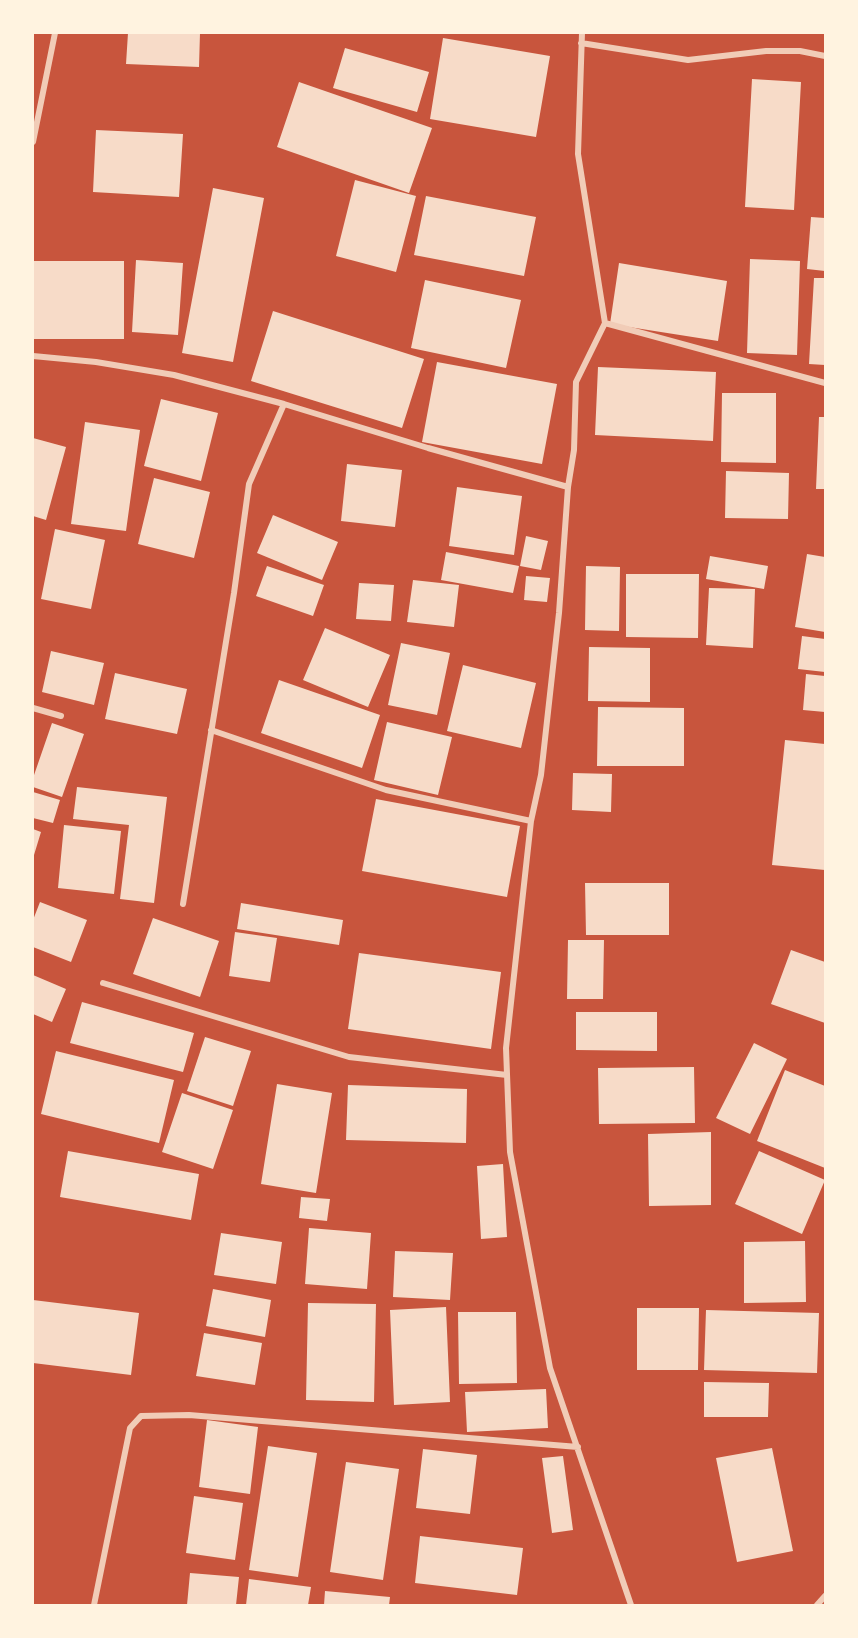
<!DOCTYPE html>
<html>
<head>
<meta charset="utf-8">
<style>
	body { margin:0 }
	#map { position:relative; width:858px; height:1638px; overflow:hidden; background:#c8553d; font-family:Inter,sans-serif }
	canvas { display:block }
	.frame { position:absolute; inset:0; border:34px solid #fff3e0; pointer-events:none }
</style>
</head>
<body>
<div id="map">
<canvas width="858" height="1638"></canvas>
<div class="frame"></div>
</div>
<script>
const c = document.querySelector('canvas').getContext('2d');
c.lineJoin = 'round';
function fillPath(path, color) {
  c.fillStyle = color;
  c.fill(path, 'evenodd');
}
function shape(rows) {
  const path = new Path2D();
  for (const r of rows) {
    path.moveTo(r[0], r[1]);
    for (let i = 2; i < r.length; i += 2) path.lineTo(r[i], r[i + 1]);
  }
  return path;
}
function stroke(path, color, width, dash) {
  c.strokeStyle = color;
  c.lineWidth = width;
  c.lineCap = dash ? 'butt' : 'round';
  c.setLineDash(dash || []);
  c.stroke(path);
}
fillPath(shape([
	[128,33,200,33,199,67,126,64],
	[443,38,550,56,536,137,430,119],
	[345,48,429,72,417,112,333,88],
	[752,79,801,82,794,210,745,207],
	[299,82,432,128,409,193,277,147],
	[96,130,183,134,179,197,93,192],
	[355,180,416,196,396,272,336,256],
	[213,188,264,198,233,362,182,353],
	[426,196,536,217,524,276,414,255],
	[811,217,825,218,825,271,807,269],
	[750,259,800,261,797,355,747,353],
	[136,260,183,263,178,335,132,332],
	[33,261,124,261,124,339,33,339],
	[619,263,727,281,718,341,610,324],
	[814,278,825,278,825,365,809,364],
	[425,280,521,300,506,368,411,348],
	[273,311,424,359,402,428,251,381],
	[437,362,557,384,542,464,422,442],
	[598,367,716,372,713,441,595,435],
	[722,393,776,393,776,463,721,462],
	[161,399,218,413,201,481,144,466],
	[819,417,825,417,825,489,816,489],
	[85,422,140,430,126,531,71,524],
	[33,438,66,447,46,520,33,516],
	[347,464,402,470,395,527,341,521],
	[726,471,789,473,788,519,725,518],
	[154,478,210,492,194,558,138,544],
	[457,487,522,496,514,555,449,546],
	[273,515,338,542,322,580,257,553],
	[55,529,105,540,91,609,41,599],
	[526,536,548,541,541,570,520,566],
	[446,552,519,566,513,593,441,580],
	[807,554,825,557,825,632,795,627],
	[710,556,768,566,764,589,706,579],
	[267,566,324,585,313,616,256,596],
	[586,566,620,567,619,631,585,630],
	[626,574,699,574,698,638,626,637],
	[526,576,550,578,547,602,524,600],
	[413,580,459,585,454,627,407,622],
	[359,583,394,585,391,621,356,619],
	[709,588,755,589,753,648,706,645],
	[325,628,390,655,368,707,303,680],
	[802,636,825,639,825,672,798,669],
	[401,643,450,653,437,715,388,705],
	[589,647,650,648,650,702,588,701],
	[51,651,104,663,94,705,42,692],
	[463,665,536,683,521,748,447,731],
	[115,673,187,689,177,734,105,719],
	[806,674,825,676,825,712,803,710],
	[279,680,380,715,362,768,261,733],
	[598,707,684,708,684,766,597,766],
	[387,722,452,737,438,795,374,780],
	[52,723,84,734,62,797,33,787,33,778],
	[785,740,825,744,825,870,772,865],
	[573,773,612,774,611,812,572,810],
	[77,787,167,797,154,903,120,899,129,825,73,819],
	[33,792,60,800,53,823,33,818],
	[376,799,520,826,507,897,362,871],
	[64,825,121,831,114,894,58,888],
	[33,829,41,832,34,855,33,855],
	[585,883,669,883,669,935,586,935],
	[40,902,87,920,71,962,33,947,33,920],
	[241,903,343,920,339,945,237,929],
	[153,918,219,941,200,997,133,974],
	[235,932,277,938,270,982,229,976],
	[568,940,604,940,603,999,567,999],
	[791,950,825,962,825,1023,771,1004],
	[359,953,501,972,491,1049,348,1029],
	[33,975,66,989,52,1022,33,1014],
	[82,1002,194,1033,183,1072,70,1043],
	[576,1012,657,1012,657,1051,576,1050],
	[205,1037,251,1051,233,1106,187,1091],
	[754,1043,787,1059,750,1134,716,1118],
	[56,1051,174,1080,159,1143,41,1114],
	[694,1067,695,1123,599,1124,598,1068],
	[785,1070,825,1086,825,1168,757,1141],
	[277,1084,332,1093,316,1193,261,1184],
	[348,1085,467,1089,466,1143,346,1140],
	[182,1093,233,1110,213,1169,162,1152],
	[711,1132,711,1205,649,1206,648,1134],
	[68,1151,199,1174,191,1220,60,1197],
	[759,1151,825,1180,802,1234,735,1204],
	[503,1164,507,1237,481,1239,477,1166],
	[301,1197,330,1199,327,1221,299,1218],
	[309,1228,371,1233,367,1289,305,1284],
	[221,1233,282,1242,276,1284,214,1275],
	[805,1241,806,1302,744,1303,744,1242],
	[395,1251,453,1253,450,1300,393,1297],
	[213,1289,271,1300,265,1337,206,1326],
	[33,1300,139,1313,131,1375,33,1363],
	[308,1303,376,1304,374,1402,306,1400],
	[446,1307,450,1402,394,1405,390,1310],
	[637,1308,699,1308,698,1370,637,1370],
	[706,1310,819,1313,817,1373,704,1370],
	[458,1312,516,1312,517,1383,459,1384],
	[204,1333,262,1343,255,1385,196,1376],
	[704,1382,769,1383,768,1417,704,1417],
	[546,1389,548,1428,467,1432,465,1392],
	[207,1420,258,1427,250,1494,199,1487],
	[268,1446,317,1453,298,1577,249,1570],
	[772,1448,793,1551,737,1562,716,1458],
	[423,1449,477,1455,470,1514,416,1508],
	[563,1456,573,1530,552,1533,542,1458],
	[346,1462,399,1469,383,1580,330,1572],
	[194,1496,243,1503,235,1560,186,1553],
	[420,1536,523,1548,517,1595,415,1583],
	[190,1573,239,1577,236,1605,187,1605],
	[249,1579,311,1587,308,1605,246,1605],
	[325,1591,390,1597,389,1605,324,1605]
]), '#f7dbc8');
stroke(shape([
	[582,33,578,154,605,323,576,382,574,450,568,487,559,613,541,775,531,821,506,1048,510,1152,550,1368,631,1605],
	[581,43,688,60,766,51,800,51,825,56],
	[33,142,55,33],
	[605,323,825,383],
	[33,356,96,362,174,375,284,404,428,448,568,487],
	[33,708,61,716],
	[211,730,386,790,531,821],
	[183,904,234,593,249,484,284,404],
	[103,983,349,1057,507,1075],
	[94,1605,130,1428,141,1416,189,1415,578,1447],
	[817,1605,825,1596]
]), '#f1ccb7', 6);
</script>
</body>
</html>
